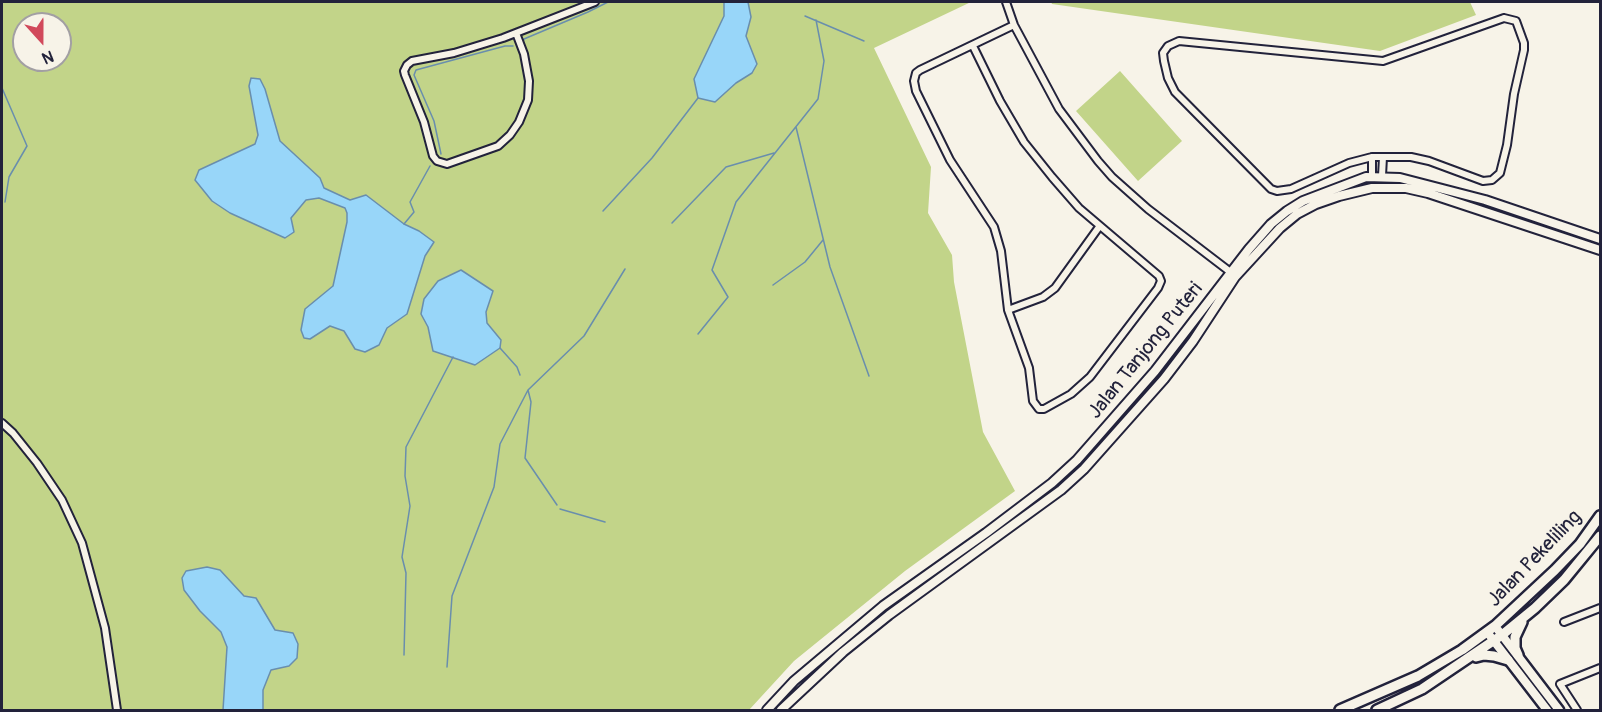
<!DOCTYPE html>
<html>
<head>
<meta charset="utf-8">
<style>
	body { margin:0 }
	#map { position:relative; width:1602px; height:712px; overflow:hidden; background:#f7f3e8; font-family:Pangolin,sans-serif }
	canvas { display:block }
	.frame { position:absolute; inset:0; border:3px solid #22223b; pointer-events:none }
	.north { position:absolute; left:12px; top:12px; width:60px; height:60px; box-sizing:border-box; background:#f7f3e8; border:2px solid #a29fa3; border-radius:50%; rotate:159deg; font-size:16px; font-weight:700; line-height:24px; text-align:center; color:#22223b }
	.north::after { content:''; display:block; margin:auto; width:21px; height:27px; background:#d1495b; clip-path:polygon(50% 0,100% 100%,50% 72%,0 100%) }
</style>
</head>
<body>
<div id="map">
<canvas width="1602" height="712"></canvas>
<div class="frame"></div>
<div class="north">N</div>
</div>
<script>
const c = document.querySelector('canvas').getContext('2d');
c.lineJoin = 'round';
function fillPath(path, color) {
  c.fillStyle = color;
  c.fill(path, 'evenodd');
}
function shape(rows) {
  const path = new Path2D();
  for (const r of rows) {
    path.moveTo(r[0], r[1]);
    for (let i = 2; i < r.length; i += 2) path.lineTo(r[i], r[i + 1]);
  }
  return path;
}
function stroke(path, color, width, dash) {
  c.strokeStyle = color;
  c.lineWidth = width;
  c.lineCap = dash ? 'butt' : 'round';
  c.setLineDash(dash || []);
  c.stroke(path);
}
function write(font, color, halo, rows, align = 'center') {
  c.font = font + ' Pangolin,sans-serif';
  c.lineWidth = 4.5;
  c.setLineDash([]);
  c.textBaseline = 'middle';
  c.strokeStyle = halo;
  c.fillStyle = color;
  for (const [text, x, y, turn = 0] of rows) {
    c.save();
    c.translate(x, y);
    c.rotate((+turn || 0) * Math.PI / 180);
    c.textAlign = isNaN(turn) ? turn : align;
    if (halo) c.strokeText(text, 0, 0);
    c.fillText(text, 0, 0);
    c.restore();
  }
}
fillPath(shape([
	[2,2,971,2,874,48,931,167,928,213,952,255,954,282,983,432,1015,491,905,571,794,661,749,710,2,710],
	[24,24,60,24,60,60,24,60],
	[1051,2,1470,2,1476,15,1380,51,1052,4],
	[1120,71,1182,141,1138,181,1076,111]
]), '#c2d489');
const water = shape([
	[724,2,748,2,751,17,746,36,757,64,752,73,736,83,715,102,698,98,694,79,724,16,724,2],
	[251,78,260,79,265,89,280,141,320,178,324,188,350,200,366,195,404,224,419,231,434,242,425,256,407,314,387,328,379,345,365,352,355,349,344,331,330,326,310,339,304,338,301,330,305,309,333,286,347,222,347,213,345,208,319,198,306,200,291,218,294,232,285,238,230,213,212,201,195,180,199,170,255,144,258,135,249,86,251,78],
	[461,270,493,291,486,312,487,323,501,340,500,348,475,365,433,351,428,327,421,314,424,299,438,281,461,270],
	[207,567,220,570,244,596,256,598,275,630,293,633,298,644,297,658,289,666,271,670,263,690,263,710,223,710,227,647,221,632,200,611,184,590,182,578,186,571,207,567]
]);
fillPath(water, '#98d6f9');
stroke(water, '#698ead', 1.5);
stroke(shape([
	[805,16,864,41],
	[523,42,524,39,588,12,608,2],
	[2,88,27,146,9,177,5,202],
	[796,127,830,267,869,376],
	[441,154,434,121,414,75,416,70,505,46,513,46],
	[603,211,652,158,698,98],
	[672,223,726,167,774,153],
	[404,224,414,212,410,202,430,166],
	[773,285,805,262,823,240],
	[698,334,728,297,712,270,736,202,818,99,824,61,816,20],
	[500,348,517,367,520,375],
	[528,390,531,402,525,458,557,505],
	[560,509,605,522],
	[404,655,406,573,402,557,410,506,405,476,406,447,453,357],
	[447,667,452,596,494,487,500,444,528,390,584,336,625,269]
]), '#698ead', 1.5);
const minor = shape([
	[1006,2,1014,25,1059,109,1098,161,1112,177,1148,209,1233,274],
	[1504,18,1516,21,1524,43,1524,50,1514,94,1507,145,1500,173,1492,180,1483,181,1429,161,1411,157,1372,157,1349,163,1291,189,1277,191,1271,189,1175,92,1168,78,1164,61,1163,53,1168,46,1179,41,1383,61,1504,18],
	[516,33,524,54,529,81,528,100,519,122,510,135,498,146,447,164,437,161,433,156,424,122,405,75,404,71,407,65,412,61,454,53,503,38,595,2],
	[973,46,1000,101,1024,142,1052,177,1079,208,1159,276,1161,281,1158,288,1090,377,1071,394,1044,409,1039,409,1033,401,1029,368,1008,310,1001,251,994,227,950,160,916,91,914,81,916,73,920,70,1014,25],
	[1372,157,1372,176],
	[1382,176,1383,157],
	[1008,310,1043,297,1055,288,1099,227],
	[2,423,13,433,37,463,62,500,82,543,105,628,117,710],
	[1564,622,1600,608],
	[1577,710,1560,684,1600,668]
]);
const tertiary = shape([
	[767,710,794,681,883,606,986,533,1052,483,1077,460,1155,371,1249,249,1271,224,1287,211,1303,201,1366,177,1400,178,1485,200,1600,239],
	[781,710,843,652,889,615,1061,490,1084,469,1164,379,1193,341,1235,277,1280,228,1297,214,1316,204,1339,196,1372,188,1406,188,1428,193,1600,250]
]);
const secondary = shape([
	[1498,630,1559,710],
	[1487,632,1547,710]
]);
const primary = shape([
	[1518,655,1515,648,1515,637,1522,622],
	[1476,657,1484,655,1494,656,1508,660],
	[1340,710,1418,676,1462,650,1495,626,1555,570,1580,544,1600,516],
	[1377,710,1422,689,1502,635,1535,608,1564,580,1600,536]
]);
stroke(minor, '#22223b', 10);
stroke(tertiary, '#22223b', 12);
stroke(secondary, '#22223b', 13);
stroke(primary, '#22223b', 14);
stroke(minor, '#f7f3e8', 6);
stroke(tertiary, '#f7f3e8', 8);
stroke(secondary, '#f7f3e8', 8);
stroke(primary, '#f7f3e8', 9);
write('20px', '#22223b', '#f7f3e8', [
	["Jalan Tanjong Puteri",1146,351,-51],
	["Jalan Pekeliling",1535,559,-46]
]);
</script>
</body>
</html>
